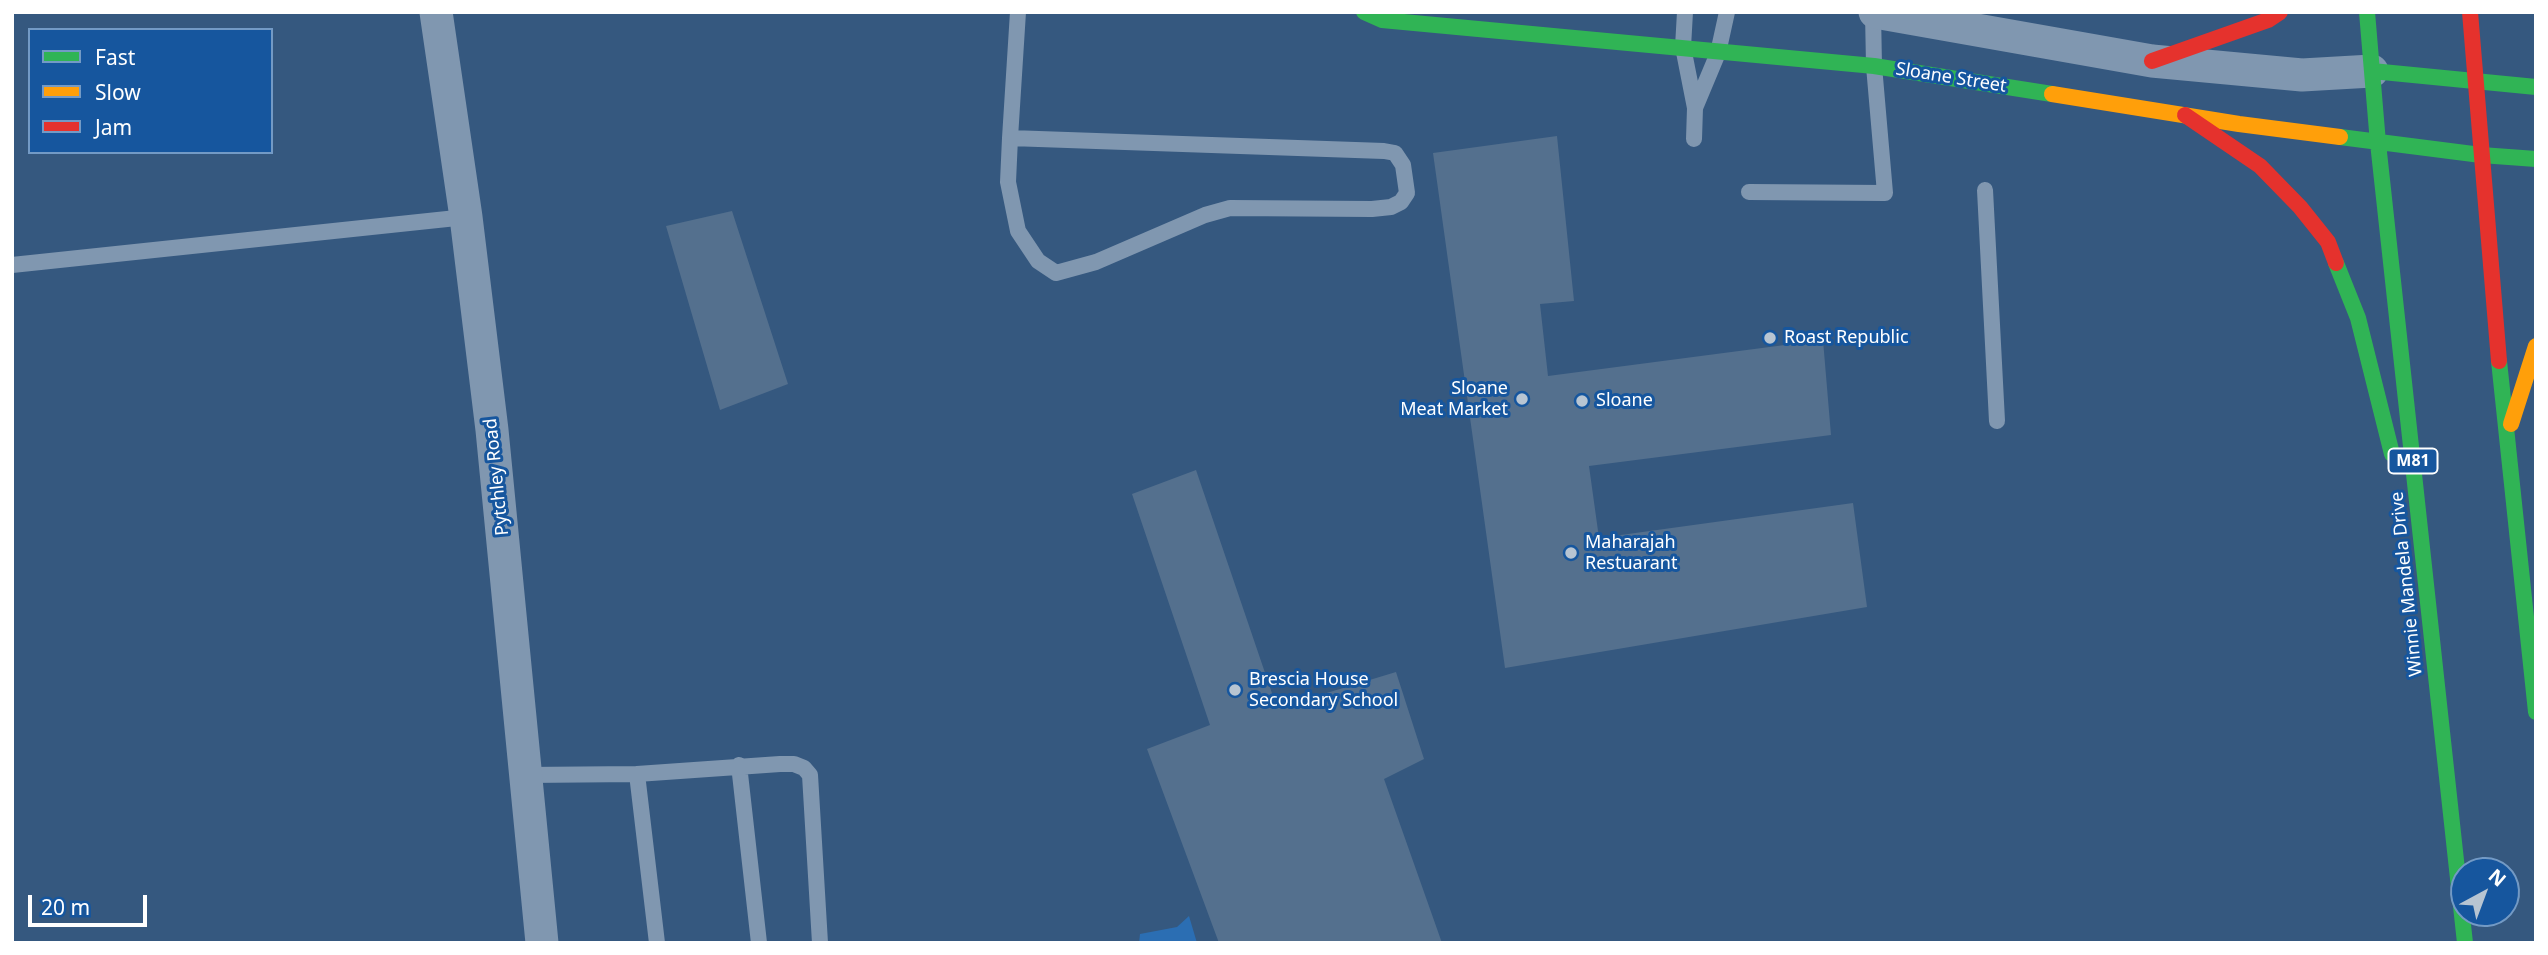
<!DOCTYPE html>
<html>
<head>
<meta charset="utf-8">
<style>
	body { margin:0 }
	#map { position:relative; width:2548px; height:955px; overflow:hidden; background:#35587f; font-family:"Noto Sans",sans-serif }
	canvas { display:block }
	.frame { position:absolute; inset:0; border:14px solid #fff; pointer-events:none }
	.legend { position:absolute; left:28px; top:28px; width:245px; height:126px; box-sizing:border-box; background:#16569e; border:2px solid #739ac5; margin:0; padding:9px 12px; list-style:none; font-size:21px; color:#fff }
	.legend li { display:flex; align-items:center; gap:14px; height:35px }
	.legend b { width:35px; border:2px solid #739ac5 }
	.north { position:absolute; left:2450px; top:857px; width:70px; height:70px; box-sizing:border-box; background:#16569e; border:2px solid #739ac5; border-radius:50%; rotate:41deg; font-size:19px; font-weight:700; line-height:28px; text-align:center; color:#fff }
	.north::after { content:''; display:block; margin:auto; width:24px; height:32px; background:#b8c5d2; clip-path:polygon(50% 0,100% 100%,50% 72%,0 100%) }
	.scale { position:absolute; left:28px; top:895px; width:119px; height:32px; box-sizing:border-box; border:4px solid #fff; border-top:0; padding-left:9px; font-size:21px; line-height:24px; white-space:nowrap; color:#fff; -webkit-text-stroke:5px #16569e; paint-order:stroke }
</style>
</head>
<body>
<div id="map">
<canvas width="2548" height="955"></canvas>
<div class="frame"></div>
<ul class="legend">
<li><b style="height:9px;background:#30b455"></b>Fast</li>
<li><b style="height:9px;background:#ff9f0a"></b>Slow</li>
<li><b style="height:9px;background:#e5322d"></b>Jam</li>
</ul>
<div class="north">N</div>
<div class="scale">20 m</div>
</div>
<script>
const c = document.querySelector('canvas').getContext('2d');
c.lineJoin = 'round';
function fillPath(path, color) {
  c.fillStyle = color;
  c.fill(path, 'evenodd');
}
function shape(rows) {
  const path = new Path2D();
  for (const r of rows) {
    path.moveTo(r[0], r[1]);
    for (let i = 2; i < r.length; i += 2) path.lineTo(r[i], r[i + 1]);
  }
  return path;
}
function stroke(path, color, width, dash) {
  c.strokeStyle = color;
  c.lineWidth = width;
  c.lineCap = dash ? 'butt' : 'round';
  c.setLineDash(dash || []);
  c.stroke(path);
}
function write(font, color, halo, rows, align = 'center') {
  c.font = font + ' "Noto Sans",sans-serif';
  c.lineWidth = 6;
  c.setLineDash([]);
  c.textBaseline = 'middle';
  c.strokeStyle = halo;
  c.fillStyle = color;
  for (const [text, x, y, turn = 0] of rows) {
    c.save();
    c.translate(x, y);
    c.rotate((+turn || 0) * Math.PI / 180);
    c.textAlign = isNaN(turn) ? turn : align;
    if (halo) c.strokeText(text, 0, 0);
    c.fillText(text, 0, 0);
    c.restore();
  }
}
fillPath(shape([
	[1189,916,1197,943,1139,943,1140,934,1177,927]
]), '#2b6eb3');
fillPath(shape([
	[1557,136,1574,301,1540,304,1548,376,1823,340,1831,435,1589,466,1599,538,1853,503,1867,607,1505,668,1433,153],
	[732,211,788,384,720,410,666,226],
	[1196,470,1277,708,1396,672,1424,759,1384,779,1442,943,1219,943,1147,749,1210,725,1132,494]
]), '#54708e');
stroke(shape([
	[1685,12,1683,47,1695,108,1694,139],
	[1695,108,1718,53,1727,12],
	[1010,138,1384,151,1395,153,1403,165,1407,193,1401,202,1391,207,1372,209,1230,208,1205,215,1096,262,1056,273,1038,261,1018,231,1008,182,1010,138,1018,12],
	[1985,190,1997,421],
	[1749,192,1885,193,1874,66,1873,12],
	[12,265,466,217],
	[739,765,759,943],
	[637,774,657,943],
	[526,775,637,774,780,764,794,764,804,768,810,775,820,943]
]), '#8097b0', 16);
stroke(shape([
	[436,12,466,217,492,430,542,943],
	[1875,12,2152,61,2302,75,2372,71]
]), '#8097b0', 33);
stroke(shape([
	[1364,12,1382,20,1874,66,2052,94],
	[2367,12,2378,143,2465,943],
	[2372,71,2536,87],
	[2340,137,2481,155,2536,159],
	[2336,263,2358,318,2392,454],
	[2499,361,2536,712]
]), '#30b455', 16);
stroke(shape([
	[2052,94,2239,124,2340,137],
	[2511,424,2536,346]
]), '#ff9f0a', 16);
stroke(shape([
	[2470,12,2499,361],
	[2152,61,2268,20,2280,12],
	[2185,115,2260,166,2300,207,2328,242,2336,263]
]), '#e5322d', 16);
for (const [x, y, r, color] of [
	[1770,338,7,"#b8c5d2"],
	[1522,399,7,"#b8c5d2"],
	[1582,401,7,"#b8c5d2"],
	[1571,553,7,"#b8c5d2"],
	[1235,690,7,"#b8c5d2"]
]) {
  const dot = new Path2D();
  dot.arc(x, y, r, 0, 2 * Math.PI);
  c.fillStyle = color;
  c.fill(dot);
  stroke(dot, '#16569e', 2.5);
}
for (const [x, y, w] of [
	[2413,461,49]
]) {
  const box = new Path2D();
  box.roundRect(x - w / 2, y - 12.5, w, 25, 5);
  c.fillStyle = '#16569e';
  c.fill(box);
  stroke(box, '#fff', 2);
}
write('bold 16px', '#fff', null, [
	["M81",2413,461]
]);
write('18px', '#fff', '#16569e', [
	["Sloane Street",1951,78,9],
	["Pytchley Road",497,477,-96],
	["Winnie Mandela Drive",2407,584,-96]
]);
write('18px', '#fff', '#16569e', [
	["Roast Republic",1784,338],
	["Sloane",1508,389,"right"],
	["Meat Market",1508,410,"right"],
	["Sloane",1596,401],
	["Maharajah",1585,543],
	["Restuarant",1585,564],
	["Brescia House",1249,680],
	["Secondary School",1249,701]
], 'left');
</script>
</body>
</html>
